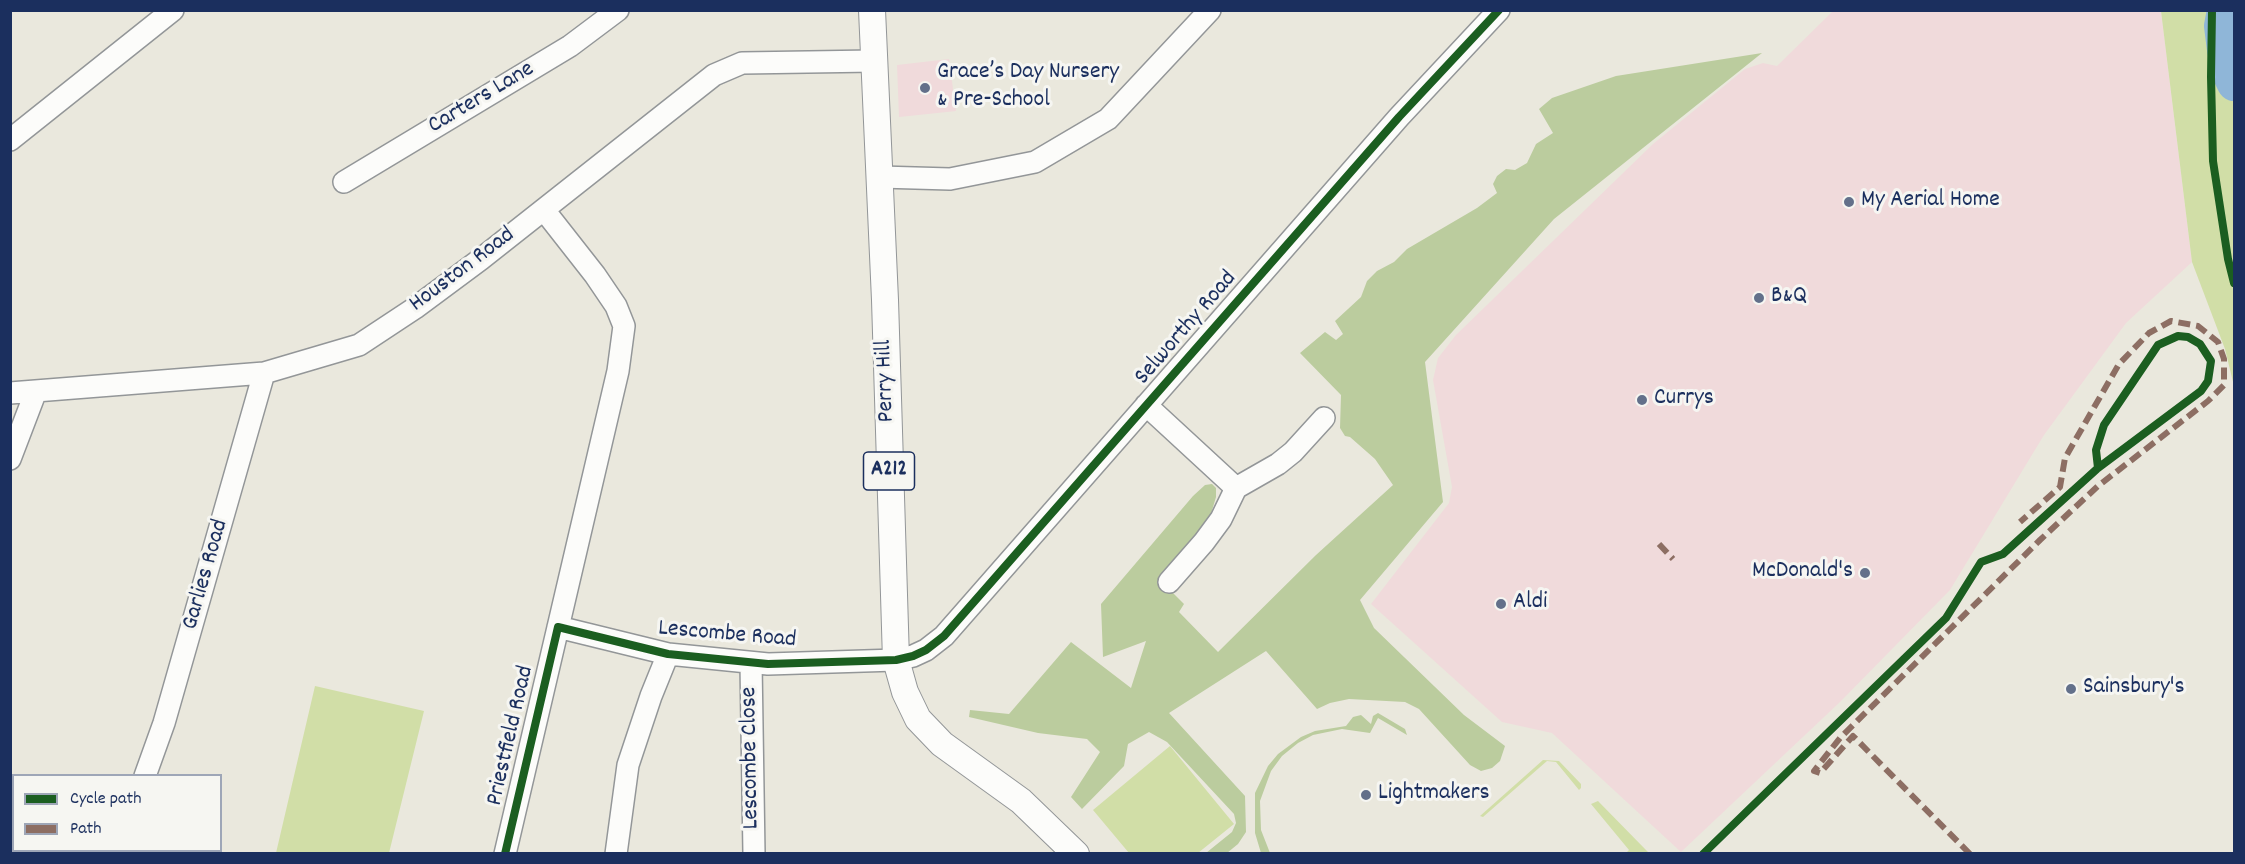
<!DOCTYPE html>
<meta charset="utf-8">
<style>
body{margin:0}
#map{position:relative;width:2245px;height:864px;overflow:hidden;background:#eae8dd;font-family:Dekko,sans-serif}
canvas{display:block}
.frame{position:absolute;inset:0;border:12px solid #1b2f5e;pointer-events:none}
.legend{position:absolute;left:12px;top:774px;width:210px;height:78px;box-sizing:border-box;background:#f6f6f2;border:2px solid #9ea6b7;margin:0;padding:8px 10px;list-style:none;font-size:18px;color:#1b2f5e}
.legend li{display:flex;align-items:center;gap:12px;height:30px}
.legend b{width:30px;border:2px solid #9ea6b7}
</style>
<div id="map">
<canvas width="2245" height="864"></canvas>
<div class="frame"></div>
<ul class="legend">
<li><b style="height:8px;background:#1b5e20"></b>Cycle path</li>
<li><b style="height:8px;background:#8d6e63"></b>Path</li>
</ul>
</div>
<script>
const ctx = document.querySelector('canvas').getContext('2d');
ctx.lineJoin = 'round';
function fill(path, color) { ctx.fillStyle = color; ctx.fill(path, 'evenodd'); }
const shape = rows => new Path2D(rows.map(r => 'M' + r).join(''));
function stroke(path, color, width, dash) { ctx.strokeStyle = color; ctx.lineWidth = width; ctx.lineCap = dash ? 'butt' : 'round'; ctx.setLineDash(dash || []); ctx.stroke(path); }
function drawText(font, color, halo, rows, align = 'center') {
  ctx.font = font + ' Dekko,sans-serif'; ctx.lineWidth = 6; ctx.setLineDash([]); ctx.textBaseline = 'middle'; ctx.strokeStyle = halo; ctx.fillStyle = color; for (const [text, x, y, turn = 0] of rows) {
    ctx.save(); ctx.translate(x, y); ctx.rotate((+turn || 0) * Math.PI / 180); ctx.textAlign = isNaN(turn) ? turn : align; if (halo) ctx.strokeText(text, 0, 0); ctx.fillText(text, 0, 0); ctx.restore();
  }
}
fill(shape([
 [1833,11,2161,11,2192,262,2126,323,2044,435,1950,590,1840,702,1681,852,1552,733,1502,722,1371,604,1449,503,1452,487,1433,380,1438,358,1456,335,1653,144,1745,69,1763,63,1777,66],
 [949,59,956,111,899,117,897,65]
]), '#f0dadb');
fill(shape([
 [2161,11,2234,11,2234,386,2225,349,2192,262],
 [315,686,424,711,389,853,276,853],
 [1170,746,1234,824,1198,853,1129,853,1093,810],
 [1543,760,1559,761,1581,784,1581,788,1579,790,1556,762,1547,761,1483,817,1480,816],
 [1598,801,1645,849,1649,853,1626,853,1629,850,1591,804]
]), '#d1dea7');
fill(shape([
 [1762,53,1554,219,1425,362,1443,502,1360,600,1374,628,1464,715,1505,746,1500,761,1492,768,1481,771,1470,765,1419,709,1405,702,1349,699,1330,703,1317,709,1266,651,1169,713,1245,796,1246,832,1238,844,1227,853,1206,853,1232,832,1236,823,1234,814,1167,742,1149,732,1128,744,1124,766,1082,809,1071,797,1100,752,1087,739,1038,733,969,717,970,710,1009,714,1071,642,1131,688,1146,641,1103,657,1101,604,1193,496,1205,485,1212,484,1216,488,1216,497,1208,524,1160,580,1184,604,1179,612,1218,652,1316,555,1393,485,1375,459,1350,437,1345,436,1340,428,1341,395,1300,353,1325,332,1336,340,1343,334,1335,321,1361,297,1367,281,1377,271,1394,262,1407,249,1477,208,1497,193,1493,184,1497,176,1506,169,1515,170,1527,163,1536,144,1553,133,1539,109,1552,98,1616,76],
 [1378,713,1405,729,1407,735,1378,718,1370,733,1342,729,1313,735,1298,743,1282,756,1271,771,1260,801,1261,830,1270,853,1261,853,1255,833,1255,793,1268,766,1278,754,1301,737,1315,731,1346,726,1353,717,1361,715,1371,724,1373,716]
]), '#bbcc9e');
stroke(shape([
 [2224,10,2221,26,2224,50,2231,78,2234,84]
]), '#8fb6d8', 34);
const minor = shape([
 [10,140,173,10],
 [880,177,950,179,1035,162,1108,119,1210,10],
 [344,182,570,46,618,10],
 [10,393,264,373,359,345,415,308,481,259,714,75,742,63,874,61],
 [1146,405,1236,488],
 [10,459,36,391],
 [1169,582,1204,542,1221,519,1236,488,1278,464,1293,452,1324,418],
 [558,627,668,654,768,664,896,660,913,656,926,650,944,636,1399,117,1499,10],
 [751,663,754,854],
 [145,776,164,723,264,373],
 [108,854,110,850],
 [505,854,618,371,624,326,616,306,595,275,544,210],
 [616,854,628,765,651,696,668,654]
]);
const major = shape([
 [872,10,885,300,896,660,905,692,918,719,942,744,1021,801,1076,854]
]);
stroke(minor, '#939698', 24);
stroke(major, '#939698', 28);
stroke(minor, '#fcfcfa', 21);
stroke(major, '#fcfcfa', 26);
stroke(shape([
 [1659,544,1673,559],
 [1970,854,1853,736,1820,773,1814,771,1840,738,2040,540,2098,486,2208,401,2224,385,2224,359,2218,342,2198,326,2171,321,2149,333,2119,364,2065,458,2060,487,2020,522]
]), '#8d6e63', 6, [12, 6]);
stroke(shape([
 [2212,10,2211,77,2213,161,2228,259,2234,283],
 [505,854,558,627,668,654,768,664,896,660,913,656,926,650,944,636,1399,117,1499,10],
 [1703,854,1946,618,1981,562,2003,554,2098,468,2201,391,2208,381,2211,361,2200,344,2188,337,2178,336,2158,345,2104,425,2096,450,2098,468]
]), '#1b5e20', 8);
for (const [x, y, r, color] of [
 [925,88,6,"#63708a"],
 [1849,202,6,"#63708a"],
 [1759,298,6,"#63708a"],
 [1642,400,6,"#63708a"],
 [1865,573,6,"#63708a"],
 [1501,604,6,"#63708a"],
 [2071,689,6,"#63708a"],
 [1366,795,6,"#63708a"]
]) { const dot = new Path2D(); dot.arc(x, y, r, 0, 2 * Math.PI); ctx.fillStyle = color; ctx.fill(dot); stroke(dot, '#f6f6f2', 2); }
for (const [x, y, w] of [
 [889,471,51]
]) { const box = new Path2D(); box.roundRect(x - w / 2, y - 19, w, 38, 4.5); ctx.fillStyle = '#f6f6f2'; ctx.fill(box); stroke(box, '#1b2f5e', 1.5); }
drawText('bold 22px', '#1b2f5e', null, [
 ["A212",889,471]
]);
drawText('24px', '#1b2f5e', '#f6f6f2', [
 ["Grace’s Day Nursery",937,74],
 ["& Pre-School",937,102],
 ["My Aerial Home",1861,202],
 ["B&Q",1771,298],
 ["Currys",1654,400],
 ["McDonald's",1853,573,"right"],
 ["Aldi",1513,604],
 ["Sainsbury's",2083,689],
 ["Lightmakers",1378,795]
], 'left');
drawText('24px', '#1b2f5e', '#f6f6f2', [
 ["Carters Lane",482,99,-31],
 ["Houston Road",463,271,-37],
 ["Selworthy Road",1187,329,-49],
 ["Perry Hill",887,381,-92],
 ["Garlies Road",207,575,-74],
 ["Lescombe Road",727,636,5],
 ["Priestfield Road",512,736,-77],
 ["Lescombe Close",752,758,-91]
]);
</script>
